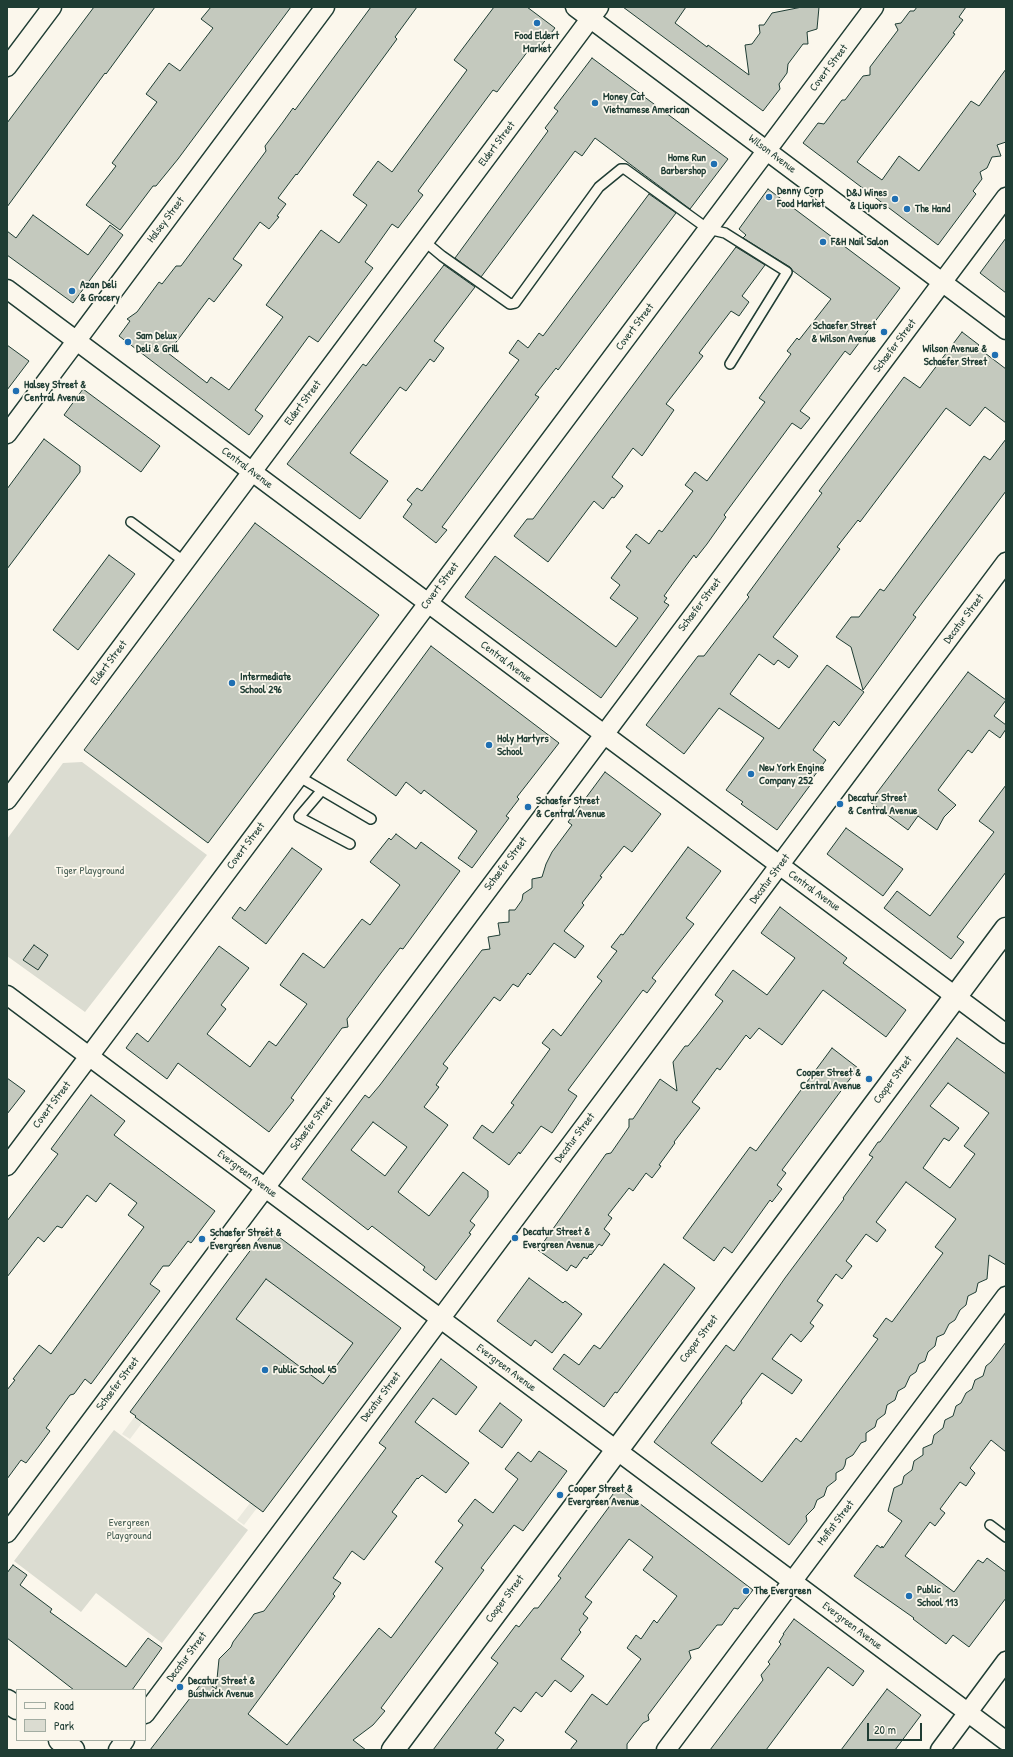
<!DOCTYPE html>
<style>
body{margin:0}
#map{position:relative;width:1013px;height:1757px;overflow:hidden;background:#fbf7ec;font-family:"Patrick Hand",sans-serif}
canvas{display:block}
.frame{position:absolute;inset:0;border:8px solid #1f3d34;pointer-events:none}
.legend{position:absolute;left:16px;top:1689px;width:130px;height:52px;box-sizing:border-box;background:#fbf7ec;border:1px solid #a3ada2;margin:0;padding:5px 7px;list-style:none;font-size:12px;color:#1f3d34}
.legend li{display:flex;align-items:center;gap:8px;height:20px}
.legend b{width:20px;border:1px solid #a3ada2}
.scale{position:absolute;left:867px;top:1723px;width:55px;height:18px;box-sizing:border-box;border:2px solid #1f3d34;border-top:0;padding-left:5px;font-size:12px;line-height:14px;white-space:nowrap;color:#1f3d34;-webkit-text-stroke:3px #fbf7ec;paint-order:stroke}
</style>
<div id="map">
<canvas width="1013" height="1757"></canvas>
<div class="frame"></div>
<ul class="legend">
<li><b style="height:5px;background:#fbf7ec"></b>Road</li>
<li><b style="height:11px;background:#dbdcd1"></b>Park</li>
</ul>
<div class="scale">20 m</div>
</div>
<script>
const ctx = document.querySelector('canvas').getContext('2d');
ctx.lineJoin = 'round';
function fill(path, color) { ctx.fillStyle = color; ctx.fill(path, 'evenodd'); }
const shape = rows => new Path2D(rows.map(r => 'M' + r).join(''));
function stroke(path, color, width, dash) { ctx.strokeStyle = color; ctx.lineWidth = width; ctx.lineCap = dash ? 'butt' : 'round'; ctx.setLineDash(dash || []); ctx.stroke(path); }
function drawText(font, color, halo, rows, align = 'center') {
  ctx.font = font + ' "Patrick Hand",sans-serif'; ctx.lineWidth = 3.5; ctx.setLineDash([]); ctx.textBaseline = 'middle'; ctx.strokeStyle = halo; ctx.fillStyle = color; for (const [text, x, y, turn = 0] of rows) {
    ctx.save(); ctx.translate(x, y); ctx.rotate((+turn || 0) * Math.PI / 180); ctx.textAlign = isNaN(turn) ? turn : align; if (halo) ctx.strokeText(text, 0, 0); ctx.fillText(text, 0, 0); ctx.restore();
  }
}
fill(shape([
 [267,1228,401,1328,263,1512,257,1508,244,1525,237,1520,250,1503,142,1423,130,1439,122,1434,135,1416,130,1412]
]), '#eae9de');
fill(shape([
 [82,762,207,855,85,1012,7,956,7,839,63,763],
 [114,1430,248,1530,162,1643,96,1593,81,1612,14,1561]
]), '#dbdcd1');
const building = shape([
 [94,7,155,7,106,74,105,73,7,207,7,123,94,7],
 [211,7,291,7,178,159,156,186,153,186,120,230,86,205,116,166,112,163,157,102,146,94,169,63,180,71,213,28,201,19,211,7],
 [371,7,417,7,395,37,397,39,297,175,296,174,278,198,286,204,277,216,279,217,269,229,260,222,233,259,242,265,214,302,209,298,168,353,207,383,211,377,229,390,283,317,266,305,321,230,339,243,367,205,353,195,378,161,392,172,467,70,454,60,494,7,527,7,555,28,537,51,528,51,497,92,493,90,418,191,423,195,398,228,392,224,365,262,373,268,318,342,309,336,255,410,263,416,249,435,119,336,130,321,127,319,137,312,159,282,162,284,176,266,181,266,266,151,265,146,283,122,293,108,295,110,371,7],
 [623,7,686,7,675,23,707,47,708,45,749,75,745,45,752,44,760,33,759,25,764,25,772,13,802,7,819,7,817,29,807,32,808,44,803,44,788,64,787,73,779,84,780,89,763,111,623,7],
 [917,7,966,7,959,17,963,20,953,33,955,34,857,162,882,180,899,156,919,171,971,101,979,106,1006,69,1006,142,997,145,1001,156,992,157,987,168,980,172,982,179,973,191,976,194,938,245,803,143,818,123,824,124,842,100,845,100,863,76,870,75,870,67,898,30,895,24,901,23,910,11,914,11,917,7],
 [592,58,728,159,690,209,595,138,582,156,575,151,481,277,455,258,548,131,545,128,558,111,554,108,592,58],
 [768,189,900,288,850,355,845,351,800,411,810,418,801,429,792,423,724,515,726,517,707,544,696,558,694,555,674,582,664,596,667,598,664,602,669,605,601,698,465,597,495,556,616,647,638,618,610,598,620,585,611,578,631,551,626,547,636,534,649,544,659,530,662,532,693,491,685,485,695,472,707,481,765,402,759,398,791,354,787,351,797,338,799,340,831,299,793,271,790,267,743,238,746,235,739,229,768,189],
 [649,194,676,213,558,370,556,368,535,395,539,397,442,527,447,530,436,543,403,517,412,504,407,500,417,488,422,491,519,360,509,353,518,340,528,348,539,333,543,336,649,194],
 [33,215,88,255,110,225,123,235,73,303,7,255,7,231,16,238,33,215],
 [1006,238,1006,293,980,273,1006,238],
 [736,247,765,265,742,296,749,302,739,316,731,311,699,353,703,356,666,404,674,410,642,456,633,448,612,477,623,486,614,498,612,497,603,509,594,501,548,562,514,536,527,519,533,519,736,247],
 [444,265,475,287,434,341,444,348,434,362,430,359,406,391,400,387,350,453,388,481,360,519,287,464,363,364,366,366,444,265],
 [962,332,979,345,977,347,1006,369,1006,423,985,407,970,426,946,408,860,522,858,520,837,547,840,549,773,637,798,656,789,668,778,660,774,665,759,654,730,694,779,729,827,665,864,692,839,726,834,721,813,750,826,760,809,783,811,784,777,830,741,804,743,802,726,790,764,738,719,708,684,754,646,725,698,656,704,656,749,597,747,595,822,493,819,491,904,377,920,388,962,332],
 [7,345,29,361,7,390,7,345],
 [83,389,160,446,141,472,64,415,83,389],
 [44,439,80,466,80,472,7,569,7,489,44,439],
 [1006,439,1006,491,913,615,916,617,863,690,851,647,836,637,851,617,859,617,880,589,884,591,984,456,990,460,1006,439],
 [255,523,379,615,208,843,84,750,255,523],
 [109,555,135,574,78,650,53,630,109,555],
 [431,646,559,743,517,797,519,799,506,816,509,818,472,868,458,858,477,831,424,790,421,794,406,782,396,796,347,760,431,646],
 [968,672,1006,700,994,716,1006,725,1006,729,1000,738,989,730,972,753,968,750,938,790,956,805,944,817,937,830,918,816,908,830,870,802,968,672],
 [605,772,661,814,632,852,624,846,600,876,602,877,582,903,584,905,564,931,584,946,575,958,554,943,530,975,528,973,518,987,513,984,500,1001,494,997,443,1064,448,1068,436,1085,439,1087,424,1107,448,1125,398,1192,429,1216,463,1172,488,1191,488,1197,470,1221,475,1225,469,1233,471,1234,436,1280,423,1270,425,1267,372,1226,368,1230,302,1179,365,1095,369,1098,380,1085,482,950,490,949,488,937,500,935,498,923,509,922,509,910,515,910,522,900,523,894,532,888,532,879,542,877,546,864,552,852,572,825,568,822,605,772],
 [373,1122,407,1147,385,1176,351,1150,373,1122],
 [1006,785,1006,872,957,937,964,942,951,959,884,908,897,891,930,916,994,832,979,821,1006,785],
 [846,828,903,869,883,896,827,854,846,828],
 [396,834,416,849,421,842,460,871,403,949,400,948,381,973,347,1019,348,1027,342,1028,291,1098,294,1100,269,1132,178,1063,167,1079,126,1048,137,1033,148,1042,219,946,249,968,221,1005,226,1009,207,1034,250,1067,269,1041,276,1046,307,1004,280,985,303,953,324,968,362,919,370,925,400,885,370,862,389,838,391,840,396,834],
 [688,847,721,871,686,918,694,924,652,978,656,981,647,993,643,990,568,1090,577,1096,552,1133,541,1126,520,1154,519,1152,509,1165,473,1138,482,1125,493,1133,514,1105,511,1103,550,1049,542,1043,553,1029,561,1036,592,994,602,981,597,977,617,951,611,947,621,934,623,935,688,847],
 [292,848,322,869,266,944,232,918,240,907,245,911,292,848],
 [780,907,847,958,843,963,906,1010,886,1037,823,990,782,1045,759,1028,750,1039,746,1035,720,1070,717,1068,692,1102,700,1108,674,1142,675,1143,659,1165,661,1166,652,1178,646,1173,633,1191,629,1188,608,1215,612,1218,604,1229,610,1234,602,1246,599,1244,591,1255,590,1254,587,1259,584,1257,576,1268,571,1265,567,1271,538,1250,606,1154,611,1153,629,1127,629,1119,633,1119,660,1079,677,1091,673,1062,685,1046,688,1046,697,1035,723,1001,715,995,733,970,767,995,795,958,761,933,780,907],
 [34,945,48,955,38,970,23,960,34,945],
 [957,1038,1006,1074,1006,1265,989,1255,987,1279,978,1283,976,1292,968,1296,966,1305,960,1310,955,1320,949,1324,944,1334,937,1337,935,1346,928,1352,925,1361,919,1364,916,1372,910,1376,905,1387,898,1391,895,1400,887,1405,885,1414,877,1420,875,1427,866,1433,866,1441,861,1443,853,1455,846,1459,845,1465,843,1469,836,1473,836,1480,827,1487,824,1496,817,1500,814,1508,806,1516,807,1521,789,1545,654,1442,726,1345,734,1351,785,1278,844,1199,843,1198,873,1157,869,1155,878,1142,880,1142,957,1038],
 [948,1083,989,1113,964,1146,975,1154,950,1188,923,1168,944,1138,949,1141,959,1128,930,1106,948,1083],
 [906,1182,956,1219,935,1247,943,1253,892,1322,886,1318,873,1336,878,1339,801,1442,796,1438,762,1482,711,1443,742,1403,741,1401,762,1373,792,1394,802,1380,772,1359,791,1334,801,1342,814,1326,810,1323,823,1305,817,1301,836,1274,842,1279,852,1266,846,1261,866,1234,877,1242,886,1230,876,1222,906,1182],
 [832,1048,858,1068,782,1170,786,1173,777,1185,782,1189,772,1202,770,1200,732,1253,724,1247,714,1261,683,1238,750,1147,756,1151,832,1048],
 [7,1078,25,1091,7,1114,7,1078],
 [91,1095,125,1121,114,1135,215,1211,191,1243,188,1241,169,1266,163,1266,150,1284,160,1291,91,1384,85,1379,74,1394,70,1395,46,1428,50,1431,39,1446,26,1463,21,1460,7,1479,7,1390,15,1380,13,1379,39,1345,51,1354,144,1227,128,1215,137,1203,110,1183,96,1202,87,1195,62,1228,57,1226,44,1242,38,1237,7,1277,7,1221,58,1154,51,1149,91,1095],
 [267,1228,401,1328,263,1512,135,1417,136,1416,130,1412,267,1228],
 [266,1279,353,1343,323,1384,236,1319,266,1279],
 [664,1264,695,1288,617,1393,615,1392,604,1407,553,1369,564,1354,579,1365,594,1345,600,1349,664,1264],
 [529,1278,563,1303,565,1301,582,1314,552,1353,535,1340,531,1346,497,1321,529,1278],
 [1006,1342,1006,1452,991,1440,970,1468,975,1473,966,1486,960,1482,940,1509,945,1513,935,1526,930,1522,905,1556,954,1592,978,1560,983,1563,987,1558,1006,1572,1006,1598,969,1647,953,1635,946,1644,913,1619,914,1618,854,1576,877,1545,881,1548,882,1546,883,1548,902,1521,888,1511,894,1488,902,1484,904,1476,912,1470,914,1461,923,1455,923,1448,932,1444,934,1435,943,1428,945,1420,953,1416,956,1406,961,1403,966,1393,972,1389,975,1380,983,1376,986,1366,991,1362,1006,1342],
 [441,1359,477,1387,456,1415,433,1398,415,1422,469,1463,446,1493,422,1475,418,1479,417,1478,392,1512,397,1516,364,1560,352,1551,333,1578,341,1583,333,1594,335,1596,248,1714,287,1745,379,1628,391,1638,443,1568,435,1562,463,1525,458,1521,475,1499,493,1513,518,1479,505,1469,518,1452,531,1462,539,1451,567,1471,523,1531,514,1525,481,1568,484,1570,381,1708,385,1711,373,1725,353,1740,366,1750,150,1750,204,1680,216,1689,219,1659,231,1647,233,1642,252,1617,254,1614,264,1611,386,1448,379,1443,441,1359],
 [500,1403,522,1420,502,1448,479,1431,500,1403],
 [618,1487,753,1590,738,1609,734,1608,722,1625,717,1625,699,1648,689,1651,691,1658,648,1715,649,1720,643,1723,627,1744,627,1750,570,1750,577,1741,565,1732,592,1694,607,1705,641,1659,627,1648,636,1635,641,1639,654,1620,657,1623,677,1596,643,1570,653,1557,629,1539,585,1597,592,1602,583,1614,588,1618,579,1630,581,1632,561,1659,584,1676,571,1692,555,1680,542,1697,536,1692,521,1712,514,1707,495,1733,504,1740,496,1750,433,1750,498,1663,491,1658,504,1641,516,1625,519,1627,534,1608,538,1608,561,1578,558,1576,609,1507,606,1504,618,1487],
 [13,1565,27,1575,20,1585,52,1609,50,1612,126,1667,148,1638,162,1648,132,1690,74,1690,7,1638,7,1573,13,1565],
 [794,1619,864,1671,853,1686,828,1667,766,1750,710,1750,763,1680,761,1675,770,1664,768,1662,781,1644,779,1642,784,1634,783,1634,794,1619],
 [887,1689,921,1715,895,1750,841,1750,887,1689]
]);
fill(building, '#c4c9be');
stroke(building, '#1f3d34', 1);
const lane = shape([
 [424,241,442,256,510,304,515,303,599,187,621,169,625,169,708,229,725,233,787,272,730,364],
 [131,522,185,562],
 [298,776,371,819],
 [322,790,299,817,350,844],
 [990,1525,1006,1537]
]);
const street = shape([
 [575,7,1006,330],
 [7,67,52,7],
 [7,289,1006,1034],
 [7,434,325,7],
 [7,800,599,7],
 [7,995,1006,1741],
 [7,1166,874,7],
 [7,1533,1006,197],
 [145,1714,1006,562],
 [118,1750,125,1740],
 [666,1750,1006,1296],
 [940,1750,1006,1661]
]);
const secondary = shape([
 [7,1701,17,1708],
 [60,1740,73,1750],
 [393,1750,1006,929]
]);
stroke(lane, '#1f3d34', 12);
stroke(street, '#1f3d34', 21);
stroke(secondary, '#1f3d34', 25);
stroke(lane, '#fbf7ec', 9);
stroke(street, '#fbf7ec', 18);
stroke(secondary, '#fbf7ec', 22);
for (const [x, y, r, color] of [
 [537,23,4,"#1f6fb2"],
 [595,103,4,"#1f6fb2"],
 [714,164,4,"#1f6fb2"],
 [769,197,4,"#1f6fb2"],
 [895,199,4,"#1f6fb2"],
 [907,209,4,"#1f6fb2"],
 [823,242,4,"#1f6fb2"],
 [72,291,4,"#1f6fb2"],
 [884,332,4,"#1f6fb2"],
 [128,342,4,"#1f6fb2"],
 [995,355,4,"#1f6fb2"],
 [16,391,4,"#1f6fb2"],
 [232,683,4,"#1f6fb2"],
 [489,745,4,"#1f6fb2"],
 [751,774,4,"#1f6fb2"],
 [840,804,4,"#1f6fb2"],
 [528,807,4,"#1f6fb2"],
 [869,1079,4,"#1f6fb2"],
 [515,1238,4,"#1f6fb2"],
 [202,1239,4,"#1f6fb2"],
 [265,1370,4,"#1f6fb2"],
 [560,1495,4,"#1f6fb2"],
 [746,1591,4,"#1f6fb2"],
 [909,1596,4,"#1f6fb2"],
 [180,1687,4,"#1f6fb2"]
]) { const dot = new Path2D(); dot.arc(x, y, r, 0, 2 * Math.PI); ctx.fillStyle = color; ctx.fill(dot); stroke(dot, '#fbf7ec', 1.5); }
drawText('bold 11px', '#1f3d34', '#fbf7ec', [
 ["Food Eldert",537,36,"center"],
 ["Market",537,49,"center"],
 ["Money Cat",603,97],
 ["Vietnamese American",603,110],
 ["Home Run",706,158,"right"],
 ["Barbershop",706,171,"right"],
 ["Denny Corp",777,191],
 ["Food Market",777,204],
 ["D&J Wines",887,193,"right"],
 ["& Liquors",887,206,"right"],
 ["The Hand",915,209],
 ["F&H Nail Salon",831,242],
 ["Azan Deli",80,285],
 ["& Grocery",80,298],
 ["Schaefer Street",876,326,"right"],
 ["& Wilson Avenue",876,339,"right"],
 ["Sam Delux",136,336],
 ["Deli & Grill",136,349],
 ["Wilson Avenue &",987,349,"right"],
 ["Schaefer Street",987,362,"right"],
 ["Halsey Street &",24,385],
 ["Central Avenue",24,398],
 ["Intermediate",240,677],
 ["School 296",240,690],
 ["Holy Martyrs",497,739],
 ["School",497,752],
 ["New York Engine",759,768],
 ["Company 252",759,781],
 ["Decatur Street",848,798],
 ["& Central Avenue",848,811],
 ["Schaefer Street",536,801],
 ["& Central Avenue",536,814],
 ["Cooper Street &",861,1073,"right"],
 ["Central Avenue",861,1086,"right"],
 ["Decatur Street &",523,1232],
 ["Evergreen Avenue",523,1245],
 ["Schaefer Street &",210,1233],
 ["Evergreen Avenue",210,1246],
 ["Public School 45",273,1370],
 ["Cooper Street &",568,1489],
 ["Evergreen Avenue",568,1502],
 ["Public",917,1590],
 ["School 113",917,1603],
 ["The Evergreen",754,1591],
 ["Decatur Street &",188,1681],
 ["Bushwick Avenue",188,1694]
], 'left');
drawText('11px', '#1f3d34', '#fbf7ec', [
 ["Covert Street",829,68,-53],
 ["Eldert Street",497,144,-53],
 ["Wilson Avenue",772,154,37],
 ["Halsey Street",166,220,-53],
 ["Covert Street",635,327,-53],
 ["Schaefer Street",895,346,-53],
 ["Eldert Street",303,403,-53],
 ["Central Avenue",247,468,37],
 ["Covert Street",440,586,-53],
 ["Schaefer Street",700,605,-53],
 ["Decatur Street",964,619,-53],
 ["Central Avenue",506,662,37],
 ["Eldert Street",109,663,-53],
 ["Covert Street",246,846,-53],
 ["Schaefer Street",506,864,-53],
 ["Decatur Street",770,879,-53],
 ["Central Avenue",814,891,36],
 ["Cooper Street",893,1080,-53],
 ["Covert Street",52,1105,-53],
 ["Schaefer Street",312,1124,-53],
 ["Decatur Street",575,1138,-53],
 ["Evergreen Avenue",247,1174,37],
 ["Cooper Street",699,1339,-53],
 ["Evergreen Avenue",506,1368,37],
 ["Schaefer Street",118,1384,-53],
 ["Decatur Street",381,1397,-53],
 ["Moffat Street",836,1523,-53],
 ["Cooper Street",505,1599,-53],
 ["Evergreen Avenue",852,1626,37],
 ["Decatur Street",187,1657,-53]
]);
drawText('11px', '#455d53', '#fbf7ec', [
 ["Tiger Playground",90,871],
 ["Evergreen",129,1523],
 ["Playground",129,1536]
]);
</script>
